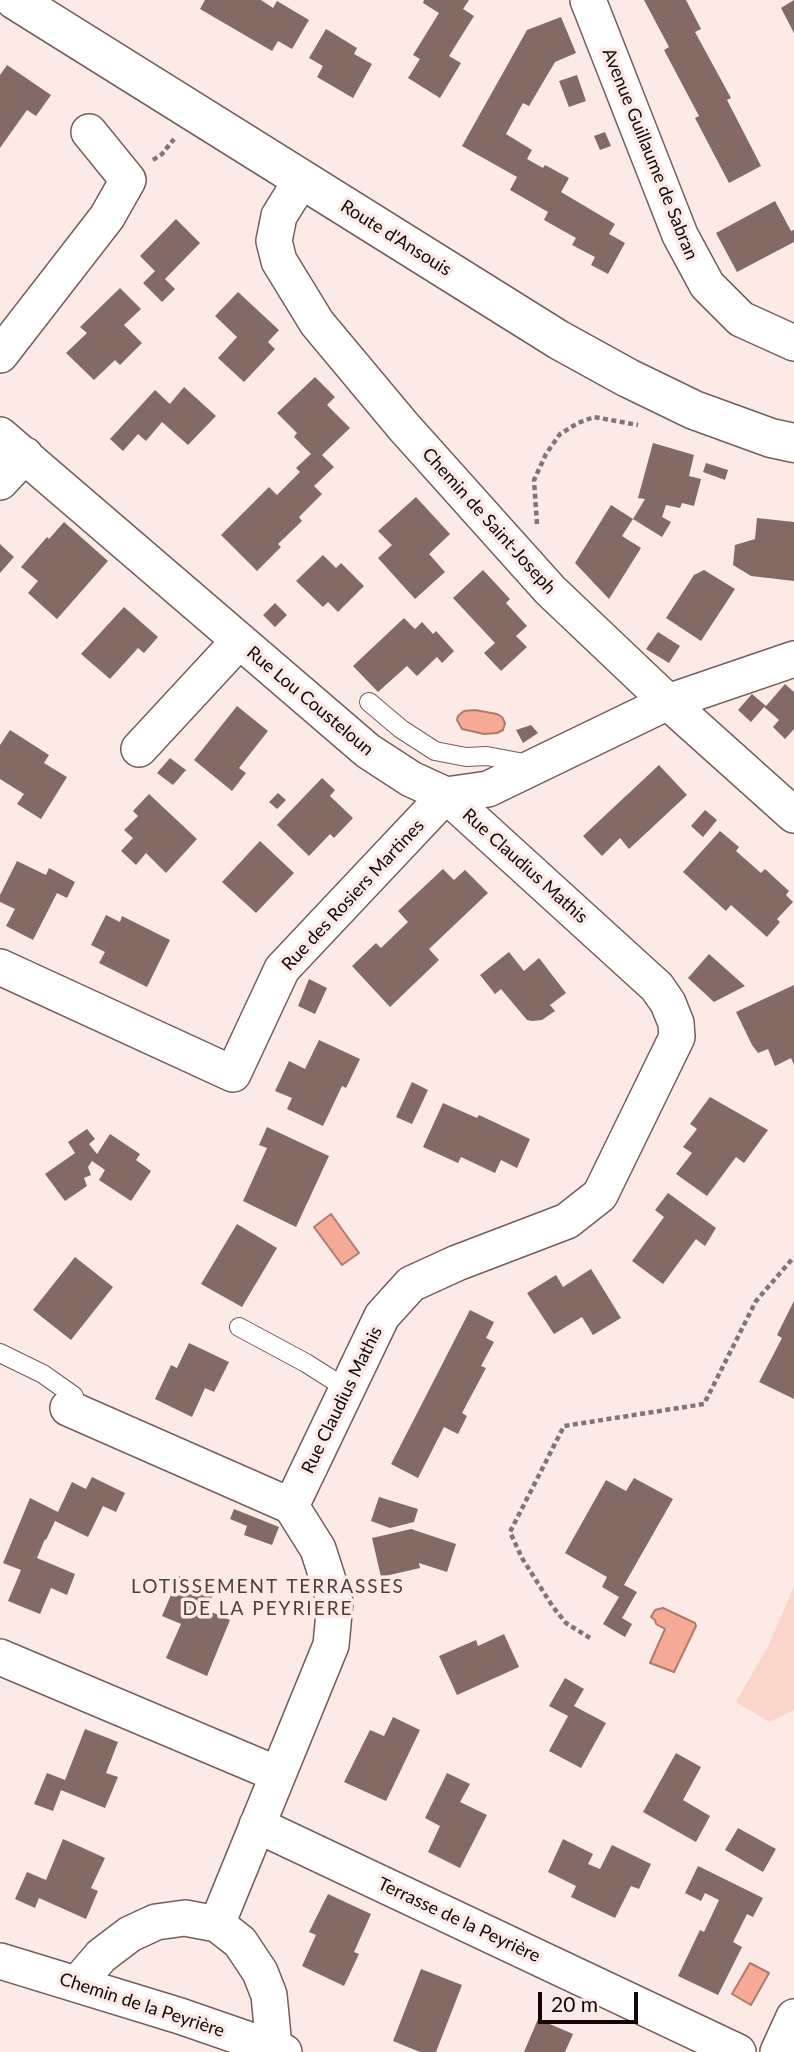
<!DOCTYPE html>
<meta charset="utf-8">
<style>
body{margin:0}
#map{position:relative;width:794px;height:2052px;overflow:hidden;background:#fbeae5;font-family:Lato,sans-serif}
canvas{display:block}
.scale{position:absolute;left:538px;top:1992px;width:100px;height:32px;box-sizing:border-box;border:4px solid #120907;border-top:0;padding-left:9px;font-size:21px;line-height:24px;white-space:nowrap;color:#120907;-webkit-text-stroke:5px #fbeae5;paint-order:stroke}
</style>
<div id="map">
<canvas width="794" height="2052"></canvas>
<div class="scale">20 m</div>
</div>
<script>
const ctx = document.querySelector('canvas').getContext('2d');
ctx.lineJoin = 'round';
function fill(path, color) { ctx.fillStyle = color; ctx.fill(path, 'evenodd'); }
const shape = rows => new Path2D(rows.map(r => 'M' + r).join(''));
function stroke(path, color, width, dash) { ctx.strokeStyle = color; ctx.lineWidth = width; ctx.lineCap = dash ? 'butt' : 'round'; ctx.setLineDash(dash || []); ctx.stroke(path); }
function drawText(font, color, halo, rows, align = 'center') {
  ctx.font = font + ' Lato,sans-serif'; ctx.lineWidth = 7; ctx.setLineDash([]); ctx.textBaseline = 'middle'; ctx.strokeStyle = halo; ctx.fillStyle = color; for (const [text, x, y, turn = 0] of rows) {
    ctx.save(); ctx.translate(x, y); ctx.rotate((+turn || 0) * Math.PI / 180); ctx.textAlign = isNaN(turn) ? turn : align; if (halo) ctx.strokeText(text, 0, 0); ctx.fillText(text, 0, 0); ctx.restore();
  }
}
fill(shape([
 [794,1587,794,1710,769,1722,736,1702,768,1646]
]), '#fcd5ca');
const water = shape([
 [475,710,497,714,502,717,505,723,503,730,497,733,484,734,462,729,457,720,458,716,464,711,475,710],
 [331,1214,359,1253,342,1265,314,1227,331,1214],
 [663,1608,695,1623,696,1626,674,1672,650,1663,665,1629,656,1624,655,1620,651,1617,655,1610,663,1608],
 [750,1963,769,1973,751,2005,732,1994,750,1963]
]);
fill(water, '#f5aa96');
stroke(water, '#b17a6b', 2);
fill(shape([
 [205,0,261,0,273,8,277,1,309,20,292,49,278,41,272,51,200,9],
 [424,0,469,0,463,9,474,16,449,56,461,63,440,98,408,78,420,59,413,55,439,13,423,3],
 [644,0,686,0,701,29,695,32,731,98,727,100,761,166,729,183,695,118,699,116,664,50,669,47],
 [794,0,794,33,781,8],
 [561,17,576,53,555,62,529,106,523,103,506,134,532,150,527,159,543,168,545,165,569,178,561,192,615,224,609,234,625,243,608,274,591,265,595,257,572,245,576,238,544,220,548,212,510,190,517,177,462,146,527,30],
 [326,29,357,48,354,54,372,64,353,98,317,77,323,66,309,58],
 [7,65,51,95,36,116,27,110,0,148,0,75],
 [577,75,586,101,569,107,559,81],
 [605,132,611,146,600,150,594,136],
 [775,201,791,231,794,230,794,242,737,272,716,233],
 [176,219,200,243,165,279,175,289,162,302,143,283,155,271,140,256],
 [120,288,141,309,124,325,142,343,120,365,115,360,94,380,66,353,87,333,80,327],
 [238,292,279,330,268,342,275,349,244,382,218,358,237,337,215,316],
 [315,377,335,397,327,405,350,428,322,455,334,467,314,486,322,494,299,517,302,521,278,544,281,547,257,571,221,535,269,487,277,495,300,472,296,468,311,454,294,437,297,433,277,413],
 [184,387,216,416,188,445,162,422,146,441,138,434,123,451,110,439,155,390,170,404],
 [653,443,694,455,689,476,701,479,694,506,682,503,680,508,666,505,662,517,671,522,662,537,633,519,622,536,641,548,609,599,575,563,611,505,633,519,645,499,638,498],
 [706,463,728,470,725,480,703,472],
 [416,497,450,534,429,554,445,572,415,599,378,558,392,545,378,531],
 [757,518,794,522,794,581,751,576,733,565,735,545,755,539],
 [64,522,108,561,57,619,28,593,38,581,21,567,47,537,49,539],
 [0,544,14,557,0,573],
 [323,555,336,568,341,563,364,586,338,612,328,602,323,607,296,581],
 [483,570,510,599,506,603,527,626,516,636,527,647,501,671,484,653,495,643,453,598],
 [704,570,735,589,701,641,666,618,694,575],
 [275,603,287,615,275,627,263,615],
 [124,607,158,637,144,653,138,648,110,679,81,654],
 [404,618,415,629,422,622,433,634,436,631,454,651,442,663,437,657,417,676,407,666,378,692,353,666],
 [658,632,680,646,669,663,646,649],
 [785,684,794,692,794,729,785,739,773,727,779,720,764,707,751,722,738,710,752,694,766,706],
 [237,706,268,731,239,768,246,773,232,791,194,760],
 [531,725,538,733,523,743,516,730],
 [10,730,49,755,44,763,67,777,41,819,17,804,24,794,0,779,0,745],
 [170,758,186,770,173,785,157,773],
 [659,765,687,795,629,849,620,838,602,856,583,836],
 [322,778,335,790,330,796,353,818,334,838,330,834,309,856,277,825],
 [278,793,286,800,277,809,269,802],
 [149,794,197,839,166,873,146,853,136,865,121,851,133,838,124,830,138,816,133,811],
 [705,810,717,820,703,837,691,826],
 [720,831,739,847,736,851,761,873,765,869,789,891,786,895,793,902,777,919,780,922,767,937,731,905,726,911,683,872],
 [260,841,294,873,256,913,222,882],
 [17,861,46,875,49,868,75,882,67,898,57,893,33,940,6,926,15,909,0,902,0,895],
 [443,869,454,880,465,870,488,893,429,949,439,960,390,1007,352,966,376,943,381,948,408,922,398,911],
 [106,915,120,922,122,916,170,940,147,987,99,963,105,952,91,945],
 [509,952,524,971,539,958,566,993,550,1005,555,1011,542,1020,532,1021,527,1020,501,989,495,994,480,975],
 [709,954,745,986,714,1002,688,978],
 [309,979,327,988,315,1014,298,1006],
 [794,985,794,1065,791,1058,775,1066,768,1049,758,1053,752,1045,736,1012],
 [319,1040,360,1059,346,1088,342,1086,323,1126,287,1109,292,1098,275,1091,289,1061,305,1069],
 [412,1082,428,1090,412,1124,396,1117],
 [710,1097,768,1130,744,1163,736,1157,707,1196,676,1174,692,1153,683,1147,697,1129,690,1124],
 [443,1103,477,1118,479,1115,530,1139,517,1168,501,1160,495,1173,461,1157,458,1163,423,1147],
 [267,1127,329,1156,296,1227,243,1201,267,1148,259,1145],
 [87,1129,95,1139,89,1144,97,1154,110,1134,140,1154,136,1160,151,1171,131,1201,99,1180,105,1170,92,1161,88,1167,91,1175,84,1178,87,1186,65,1201,45,1174,75,1153,68,1142],
 [668,1193,716,1228,705,1246,696,1239,663,1284,632,1261,664,1217,655,1210],
 [237,1224,277,1248,242,1307,201,1284],
 [75,1257,113,1287,71,1340,33,1310],
 [591,1269,621,1318,593,1335,582,1317,554,1334,527,1293,556,1275,563,1287],
 [794,1301,794,1399,759,1382,782,1338,777,1335],
 [470,1310,494,1322,486,1338,494,1342,481,1366,486,1368,462,1413,467,1416,458,1434,444,1427,418,1478,391,1464],
 [189,1343,229,1362,214,1392,205,1388,192,1417,155,1399,171,1365,177,1368],
 [92,1477,125,1493,116,1512,103,1506,88,1537,55,1521,46,1540,45,1539,37,1558,75,1574,67,1595,51,1588,40,1614,8,1601,21,1570,3,1563,30,1498,58,1512,72,1482,86,1489],
 [634,1478,673,1499,624,1585,637,1592,622,1618,632,1624,625,1637,603,1624,619,1597,602,1587,607,1577,565,1553,606,1480,626,1491],
 [379,1497,418,1509,414,1522,390,1528,371,1521],
 [234,1509,279,1527,272,1545,244,1535,247,1526,230,1519],
 [411,1529,456,1544,447,1572,419,1563,420,1568,381,1577,372,1538],
 [179,1576,214,1591,207,1610,230,1620,207,1676,166,1658,181,1624,162,1616],
 [504,1634,519,1667,457,1695,439,1656,476,1640,478,1646],
 [565,1678,584,1689,574,1706,606,1723,581,1768,549,1751,568,1716,549,1706],
 [393,1717,420,1730,386,1801,344,1782,370,1730,384,1736],
 [85,1729,118,1742,106,1773,118,1777,105,1808,61,1790,53,1811,34,1804,47,1773,65,1780],
 [676,1753,701,1767,683,1800,710,1816,696,1842,643,1812],
 [447,1773,470,1784,460,1802,487,1815,460,1868,428,1852,440,1826,425,1818],
 [738,1828,776,1849,763,1872,725,1850],
 [63,1839,105,1858,91,1888,98,1891,86,1919,39,1898,35,1908,15,1899,27,1872,46,1880],
 [563,1839,593,1854,588,1864,600,1869,612,1845,651,1864,639,1889,631,1886,615,1918,571,1897,576,1886,548,1872],
 [698,1866,763,1898,753,1917,747,1914,733,1942,742,1947,718,1995,678,1976,700,1930,704,1932,719,1900,705,1893,701,1901,685,1893],
 [328,1894,371,1914,354,1952,359,1954,344,1986,302,1966,316,1935,309,1932],
 [421,1969,462,1985,436,2052,420,2052,393,2041],
 [538,2019,573,2034,565,2052,524,2052]
]), '#836a64');
const service = shape([
 [369,702,401,729,435,751,466,757,487,756,529,764],
 [239,1327,306,1363,347,1389],
 [0,1353,43,1374,74,1396,68,1407]
]);
const minor = shape([
 [588,0,680,235,707,285,741,319,794,343],
 [302,179,279,216,274,241,279,261,317,323,403,426,550,590,668,702,794,815],
 [0,355,107,217,128,180,89,132],
 [0,435,368,751,411,779,446,795,488,789,668,702,794,659],
 [0,482,25,455],
 [139,749,239,641],
 [0,967,233,1074,282,969,446,795,657,987,668,1003,676,1023,677,1037,600,1195,567,1221,457,1263,411,1284,382,1316,291,1506,318,1549,335,1602,331,1645,217,1924],
 [68,1408,291,1506],
 [0,1657,277,1774],
 [257,1825,738,2052],
 [0,1961,180,2016,284,2052],
 [77,1984,101,1956,130,1934,156,1922,185,1918,217,1924,240,1942,260,1972,269,1995,274,2047],
 [778,2052,794,2017]
]);
const tertiary = shape([
 [15,0,559,340,628,378,694,410,771,438,794,443]
]);
stroke(service, '#765e58', 20);
stroke(minor, '#765e58', 38);
stroke(tertiary, '#765e58', 41);
stroke(shape([
 [153,160,162,154,174,139],
 [537,524,534,480,546,454,560,434,578,423,594,417,638,425],
 [590,1638,566,1623,553,1607,522,1558,510,1532,564,1426,704,1404,756,1301,794,1257]
]), '#837672', 4.5, [5, 3.5]);
stroke(service, '#fff', 18);
stroke(minor, '#fff', 35);
stroke(tertiary, '#fff', 38);
drawText('18px', '#120907', '#fbeae5', [
 ["Avenue Guillaume de Sabran",650,154,68],
 ["Route d'Ansouis",396,238,32],
 ["Chemin de Saint-Joseph",489,521,48],
 ["Rue Lou Cousteloun",310,701,40],
 ["Rue Claudius Mathis",525,866,42],
 ["Rue des Rosiers Martines",353,895,-47],
 ["Rue Claudius Mathis",342,1400,-64],
 ["Terrasse de la Peyrière",459,1920,25],
 ["Chemin de la Peyrière",142,2005,18]
]);
ctx.letterSpacing = '2px';
drawText('19px', '#523c36', '#fbeae5', [
 ["LOTISSEMENT TERRASSES",268,1587],
 ["DE LA PEYRIERE",268,1609]
]);
ctx.letterSpacing = '0px';
</script>
